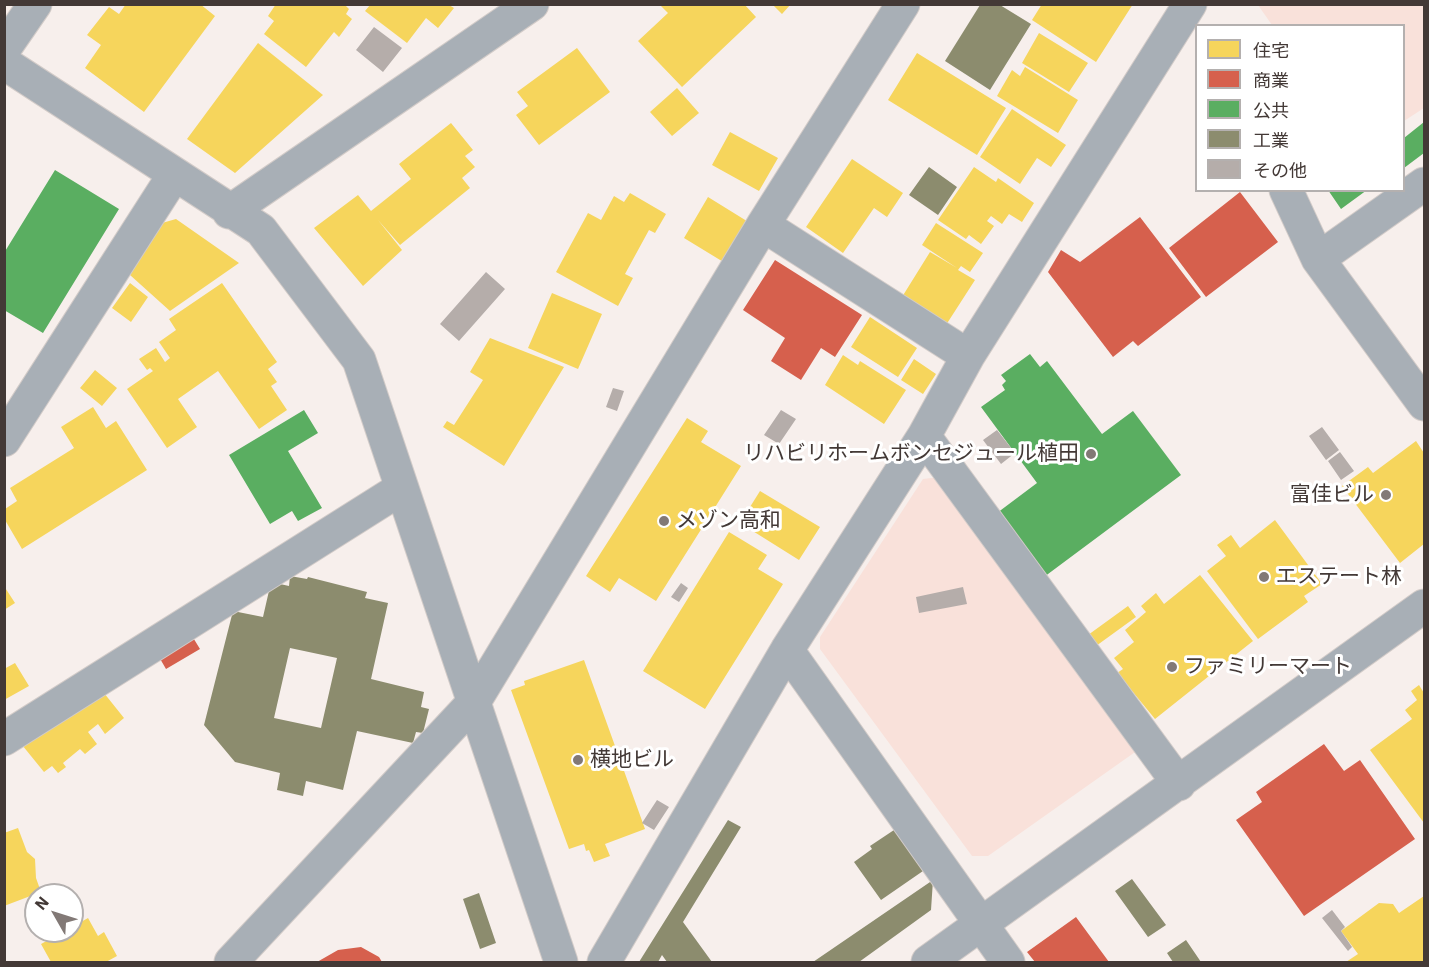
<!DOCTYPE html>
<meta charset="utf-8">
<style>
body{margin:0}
#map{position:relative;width:1429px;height:967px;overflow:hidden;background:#f7efec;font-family:"IBM Plex Sans","Noto Sans JP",sans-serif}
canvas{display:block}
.frame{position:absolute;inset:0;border:6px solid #433936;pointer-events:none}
.legend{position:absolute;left:1195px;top:24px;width:210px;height:168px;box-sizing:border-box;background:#fff;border:2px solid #b4b0af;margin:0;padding:8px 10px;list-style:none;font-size:18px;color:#433936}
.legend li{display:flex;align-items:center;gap:12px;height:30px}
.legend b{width:30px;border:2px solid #b4b0af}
.north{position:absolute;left:24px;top:883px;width:60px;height:60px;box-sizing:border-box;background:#fff;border:2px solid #b4b0af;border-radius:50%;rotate:309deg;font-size:16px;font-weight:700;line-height:24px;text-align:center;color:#433936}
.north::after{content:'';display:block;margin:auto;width:21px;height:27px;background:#827976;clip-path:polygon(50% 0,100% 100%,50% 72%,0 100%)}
</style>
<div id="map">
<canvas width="1429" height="967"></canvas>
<div class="frame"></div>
<ul class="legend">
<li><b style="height:16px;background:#f6d55c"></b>住宅</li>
<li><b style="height:16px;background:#d6604d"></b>商業</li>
<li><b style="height:16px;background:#5aae61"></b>公共</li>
<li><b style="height:16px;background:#8c8c6e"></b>工業</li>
<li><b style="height:16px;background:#b5adaa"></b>その他</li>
</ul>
<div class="north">N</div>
</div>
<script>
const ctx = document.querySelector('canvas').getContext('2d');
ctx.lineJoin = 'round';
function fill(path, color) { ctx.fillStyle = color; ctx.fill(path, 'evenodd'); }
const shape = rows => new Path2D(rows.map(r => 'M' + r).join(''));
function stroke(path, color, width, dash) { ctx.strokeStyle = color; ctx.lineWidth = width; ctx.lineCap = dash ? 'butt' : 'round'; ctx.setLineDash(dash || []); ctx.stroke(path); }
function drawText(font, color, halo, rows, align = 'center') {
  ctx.font = font + ' "IBM Plex Sans","Noto Sans JP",sans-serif'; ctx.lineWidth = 6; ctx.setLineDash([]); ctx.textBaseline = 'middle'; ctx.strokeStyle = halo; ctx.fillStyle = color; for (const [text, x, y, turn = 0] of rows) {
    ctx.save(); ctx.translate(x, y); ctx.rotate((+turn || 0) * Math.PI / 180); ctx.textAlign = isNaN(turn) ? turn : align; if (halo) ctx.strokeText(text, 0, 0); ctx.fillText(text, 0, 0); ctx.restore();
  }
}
fill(shape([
 [1258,5,1424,5,1424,108,1404,121,1404,26,1272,25],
 [940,477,1138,750,988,856,972,856,820,649,820,637,923,479]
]), '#f9e1da');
fill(shape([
 [126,4,200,4,215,16,144,112,85,68,101,45,87,35,109,7,119,14],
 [276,4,344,4,349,9,346,14,352,19,339,37,334,32,306,67,264,34,274,21,268,16],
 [659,4,744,4,756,17,682,87,638,41,668,13],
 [772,4,791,4,782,14],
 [1042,4,1133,4,1096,62,1032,20],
 [370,5,449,5,454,8,438,28,426,18,407,43,365,11],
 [1039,33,1088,63,1069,92,1022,63],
 [258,43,323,95,235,173,187,139],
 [577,48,610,92,539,145,516,115,528,106,517,92],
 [917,53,1006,108,977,155,888,100],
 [1025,67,1078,100,1058,133,997,96,1012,70,1020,76],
 [677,88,699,113,672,136,650,112],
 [1012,109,1066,145,1051,167,1037,158,1020,184,980,157],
 [451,123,473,150,465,156,475,167,462,178,470,188,400,245,378,220,402,250,363,286,314,228,358,195,371,211,411,179,399,164],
 [730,132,778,158,759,191,712,165],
 [852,159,903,193,887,217,874,208,843,253,806,227],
 [974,167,996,182,998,178,1034,203,1022,222,1009,214,1002,224,991,216,987,221,994,226,981,244,969,235,966,239,938,220],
 [630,193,666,214,655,233,649,230,625,274,633,278,618,306,556,272,588,213,601,220,614,196,624,202],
 [708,197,750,223,725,263,684,238],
 [176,219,239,263,170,311,130,275,162,223],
 [936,223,983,253,970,272,961,266,958,270,975,280,946,325,902,297,930,252,957,268,922,245],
 [130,283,148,297,131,322,112,308],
 [222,283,277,362,268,369,277,382,271,386,287,410,259,429,218,371,178,399,197,427,167,448,127,389,153,371,150,368,147,370,139,359,156,348,165,362,170,358,159,342,176,330,169,319],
 [552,293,602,314,578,369,528,348],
 [870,317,917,348,898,377,851,347],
 [490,338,564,367,504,466,443,427,447,421,454,425,483,380,470,372],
 [843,355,858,365,860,361,906,390,884,424,825,385],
 [914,359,936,374,923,394,901,380],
 [95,370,117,388,102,406,80,388],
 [93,407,106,428,116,421,147,470,22,549,5,520,5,509,17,501,10,488,74,448,61,427],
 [687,418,708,431,701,442,741,466,656,601,619,578,610,592,586,576],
 [1416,441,1424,453,1424,544,1400,563,1342,486,1368,467,1373,473],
 [760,491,820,527,799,560,740,523],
 [1275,520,1322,584,1304,596,1308,602,1258,639,1207,571,1226,556,1217,545,1231,535,1240,548],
 [729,532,767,555,758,569,783,584,705,709,643,671],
 [1200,575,1253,641,1155,719,1128,686,1125,688,1114,675,1123,669,1114,658,1134,642,1125,630,1146,612,1141,606,1156,593,1164,604],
 [4,586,15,603,4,610],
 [1128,606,1136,617,1096,646,1088,635],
 [584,660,645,829,605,844,610,856,594,862,589,850,586,851,584,844,569,849,511,690,525,685,524,681],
 [15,663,29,686,4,700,4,669],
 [1419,685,1424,693,1424,823,1370,750,1412,719,1405,710,1417,700,1411,691],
 [100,688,124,718,105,734,98,724,88,732,97,744,85,754,80,749,63,763,66,767,58,773,52,766,44,772,18,740],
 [18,828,27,852,35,859,36,878,41,892,4,906,4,833],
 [1424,896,1424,962,1346,962,1358,954,1341,931,1379,903,1393,904,1399,913],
 [88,918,98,936,104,932,117,956,106,962,51,962,41,944,65,931,72,931,72,927]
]), '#f6d55c');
fill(shape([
 [1240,192,1278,242,1206,297,1169,248],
 [1140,217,1201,297,1138,346,1133,341,1113,357,1048,272,1061,250,1080,262],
 [775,260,862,315,835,357,821,348,801,380,771,361,785,338,743,310],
 [189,631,200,649,166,669,155,650],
 [1324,744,1344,771,1360,760,1415,839,1304,916,1236,820,1262,802,1256,792],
 [1076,917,1109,962,1035,962,1027,952],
 [361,947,379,957,382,962,317,962,338,950]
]), '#d6604d');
fill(shape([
 [1424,122,1424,153,1404,168,1404,138],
 [55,170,119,209,43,333,4,310,4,253],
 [1328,190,1367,190,1341,209],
 [1030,354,1040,367,1047,361,1102,434,1133,411,1181,475,1044,577,997,513,1037,483,981,407,1005,390,1002,385,1006,381,1001,375],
 [304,410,318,433,288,451,322,508,298,521,292,511,270,524,229,455]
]), '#5aae61');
fill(shape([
 [980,5,1000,5,1031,24,990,90,945,61],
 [929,167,957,187,938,215,909,195],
 [290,576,307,579,308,577,367,592,365,598,388,603,371,679,424,692,421,707,429,709,423,733,416,732,413,743,357,731,343,790,306,781,303,796,277,790,280,773,235,762,204,725,233,611,263,617,271,582,289,586],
 [290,648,337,658,321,728,274,718],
 [728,820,741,827,683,922,712,962,667,962,662,955,658,962,639,962],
 [894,830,923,871,881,900,854,862,872,849,870,846],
 [1132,879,1166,925,1148,937,1115,891],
 [933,880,931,910,859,962,813,962],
 [479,893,496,943,480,949,463,899],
 [1186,940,1201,962,1173,962,1167,953]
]), '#8c8c6e');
fill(shape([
 [374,27,402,48,383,72,356,50],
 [486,272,505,289,459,341,440,324],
 [613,388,624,391,617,411,606,407],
 [781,410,796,419,779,444,764,435],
 [1322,427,1339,450,1326,460,1309,436],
 [997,430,1015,453,1001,464,983,440],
 [1340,452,1354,471,1341,480,1328,461],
 [681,583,688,588,679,602,671,597],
 [963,587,967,604,919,613,916,597],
 [657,800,669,807,654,830,642,823],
 [1332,910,1345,927,1341,931,1352,947,1348,951,1322,918]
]), '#b5adaa');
const minor = shape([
 [4,49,35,4],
 [4,63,261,230,359,360,561,962],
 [1286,190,1318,259,1424,404],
 [229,212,532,4],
 [763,225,968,356],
 [1318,259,1424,184],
 [924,436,1179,784],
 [4,440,174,175],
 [787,650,1008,962],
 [4,739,402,488],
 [231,962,474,702,763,225,903,4],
 [604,962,787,650,924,436,968,356,1190,4],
 [928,962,1424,606]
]);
stroke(minor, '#d2cbc8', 35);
stroke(minor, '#a8afb6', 33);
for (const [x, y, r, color] of [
 [1091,454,6,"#827976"],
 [1386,495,6,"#827976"],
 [664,521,6,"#827976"],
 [1264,577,6,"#827976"],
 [1172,667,6,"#827976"],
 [578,760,6,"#827976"]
]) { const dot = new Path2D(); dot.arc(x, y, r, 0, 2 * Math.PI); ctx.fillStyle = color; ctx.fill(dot); stroke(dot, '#fff', 2); }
drawText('21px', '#433936', '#fff', [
 ["リハビリホームボンセジュール植田",1079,454,"right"],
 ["富佳ビル",1374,495,"right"],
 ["メゾン高和",676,521],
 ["エステート林",1276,577],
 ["ファミリーマート",1184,667],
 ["横地ビル",590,760]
], 'left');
</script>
